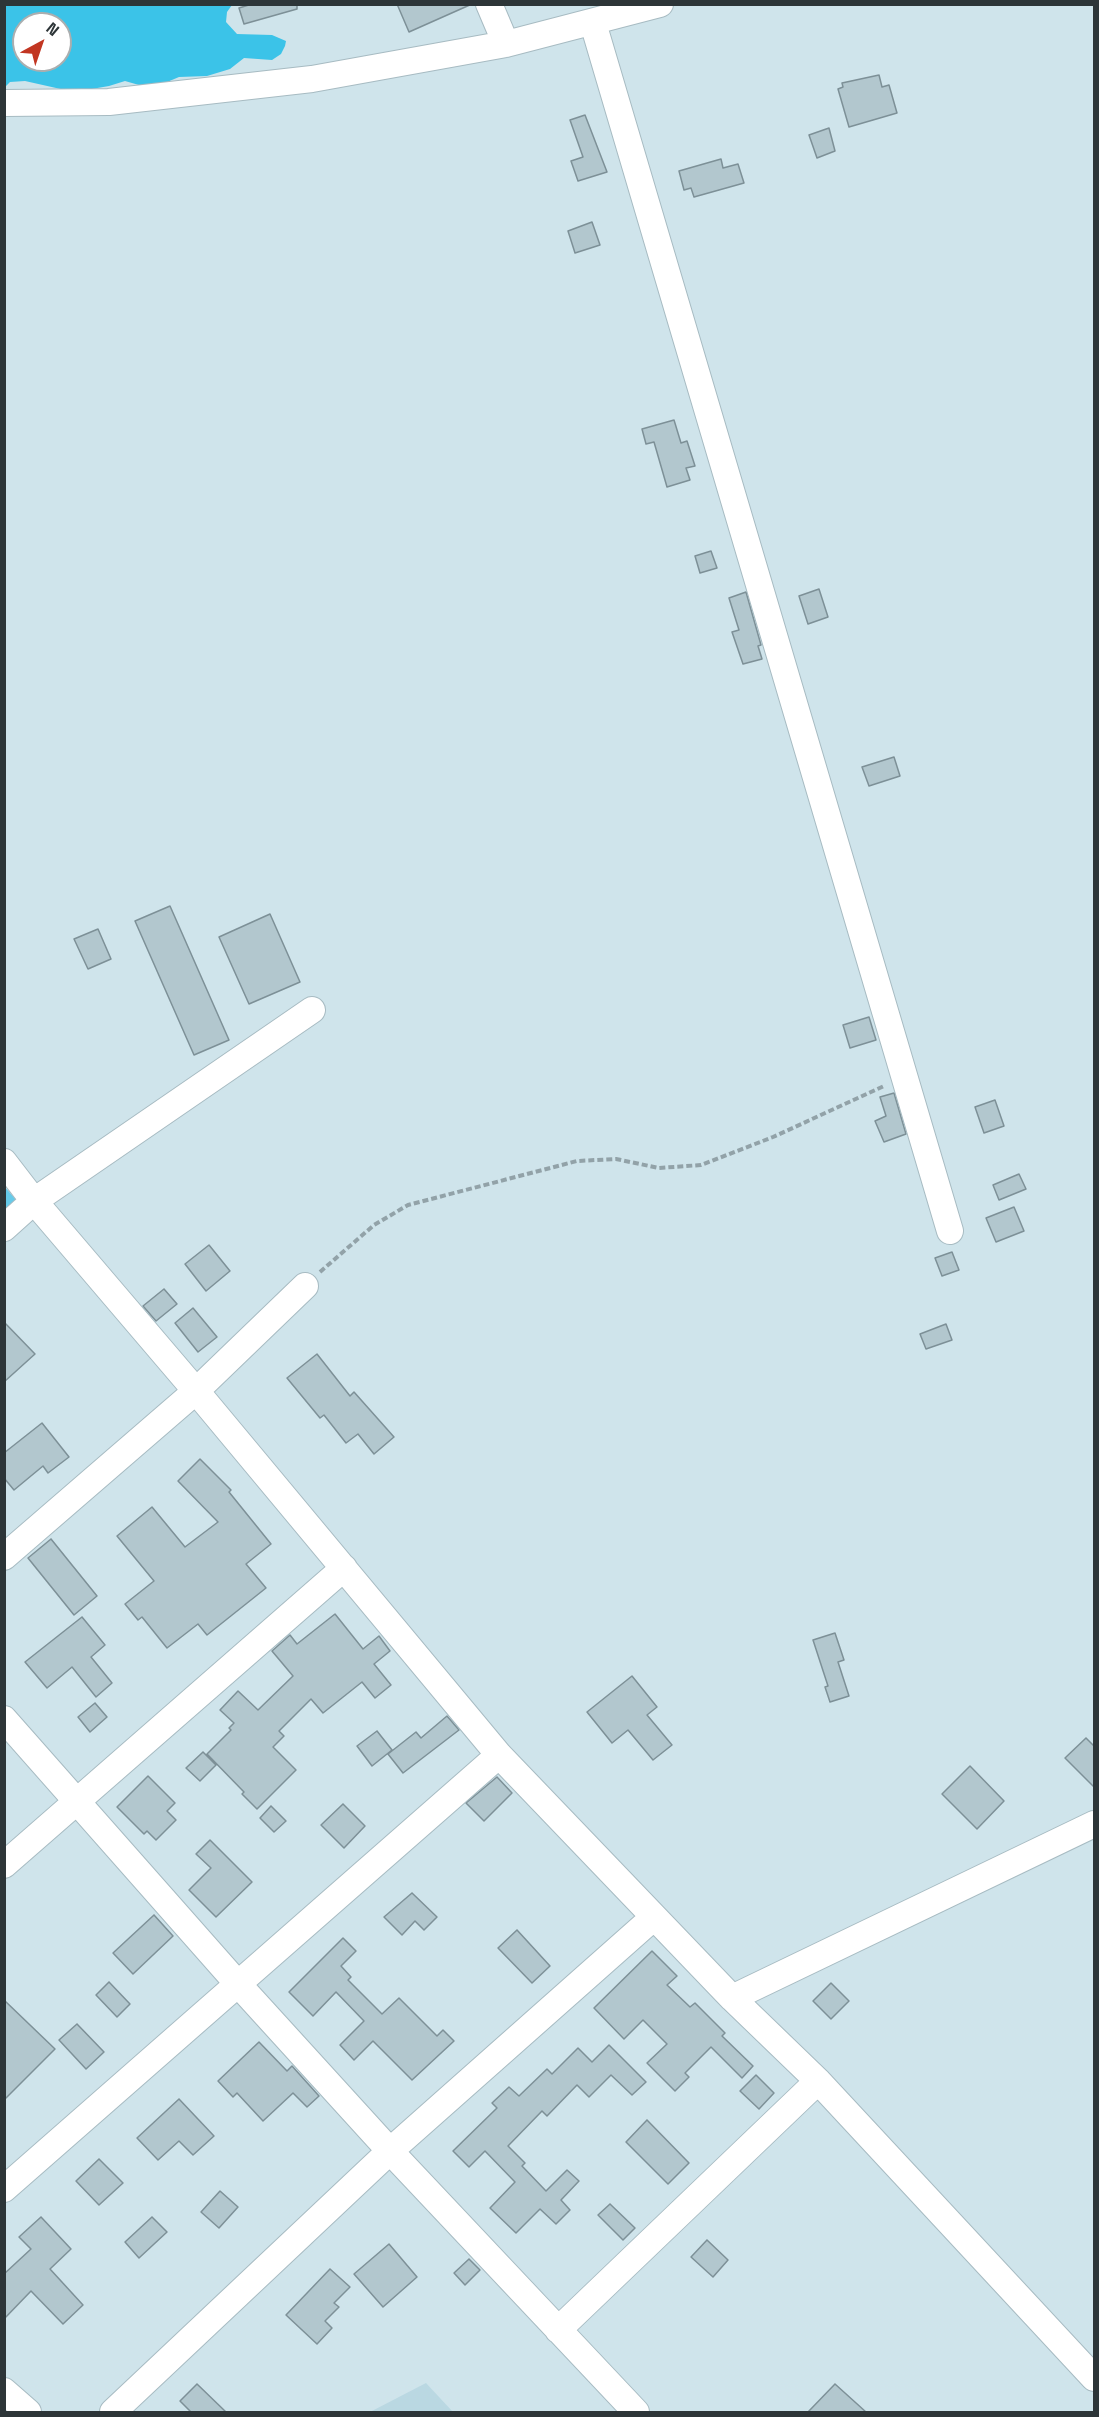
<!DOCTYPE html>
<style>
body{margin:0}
#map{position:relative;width:1099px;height:2417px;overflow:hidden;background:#cfe4eb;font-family:"Space Grotesk",sans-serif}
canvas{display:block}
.frame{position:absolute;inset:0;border:6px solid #2d3538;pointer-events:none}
.north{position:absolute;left:12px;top:12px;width:60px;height:60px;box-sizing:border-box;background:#fff;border:2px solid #abaeaf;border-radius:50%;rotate:40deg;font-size:16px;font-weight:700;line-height:24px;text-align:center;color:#2d3538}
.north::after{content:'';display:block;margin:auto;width:21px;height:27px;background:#c23622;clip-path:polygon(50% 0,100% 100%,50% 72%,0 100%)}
</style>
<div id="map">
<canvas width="1099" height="2417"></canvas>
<div class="frame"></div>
<div class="north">N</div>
</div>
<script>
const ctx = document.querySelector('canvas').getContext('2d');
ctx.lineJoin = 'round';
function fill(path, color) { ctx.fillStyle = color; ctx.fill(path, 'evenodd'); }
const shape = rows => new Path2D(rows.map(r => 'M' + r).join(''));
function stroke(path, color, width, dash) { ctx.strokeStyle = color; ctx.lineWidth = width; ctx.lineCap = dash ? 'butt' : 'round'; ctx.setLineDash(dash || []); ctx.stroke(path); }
fill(shape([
 [426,2383,453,2412,370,2412]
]), '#bad8e2');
fill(shape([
 [4,1186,18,1202,4,1214]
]), '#66cae9');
fill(shape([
 [5,5,232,5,227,12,226,22,237,34,272,35,286,41,285,46,281,54,272,60,244,58,230,69,207,76,179,77,160,85,146,87,125,81,109,86,74,92,25,81,10,82,5,87],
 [24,24,60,24,60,60,24,60]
]), '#3bc3e8');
const building = shape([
 [252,4,297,4,297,9,244,24,239,8,252,4],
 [397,4,472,4,409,32,397,4],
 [879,75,882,87,889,85,897,113,849,127,838,89,843,87,842,83,879,75],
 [585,115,607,172,578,181,571,161,583,157,570,120,585,115],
 [829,128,835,151,817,158,809,135,829,128],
 [721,159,723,168,738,164,744,183,694,197,691,188,684,190,679,171,721,159],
 [592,222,600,245,575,253,568,231,592,222],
 [674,420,681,443,687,441,695,466,686,468,690,480,667,487,654,442,646,444,642,429,674,420],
 [711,551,717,568,700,573,695,556,711,551],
 [819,589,828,617,808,624,799,596,819,589],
 [746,592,761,645,758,646,762,659,743,664,732,632,739,630,729,598,746,592],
 [894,757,900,776,869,786,862,767,894,757],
 [170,906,229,1040,194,1055,135,921,170,906],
 [270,914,300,982,249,1004,219,937,270,914],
 [98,929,111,959,88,969,74,939,98,929],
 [869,1017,876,1040,850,1048,843,1025,869,1017],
 [894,1093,906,1134,884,1142,875,1121,886,1116,880,1097,894,1093],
 [995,1100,1004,1126,984,1133,975,1107,995,1100],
 [1019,1174,1026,1189,999,1200,993,1185,1019,1174],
 [1014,1207,1024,1231,996,1242,986,1218,1014,1207],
 [209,1245,230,1271,206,1291,185,1264,209,1245],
 [952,1252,959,1270,942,1276,935,1258,952,1252],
 [164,1289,177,1304,156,1321,143,1306,164,1289],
 [193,1308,217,1337,198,1352,175,1323,193,1308],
 [4,1322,35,1354,4,1382,4,1322],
 [946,1324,952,1340,926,1349,920,1334,946,1324],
 [317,1354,350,1396,354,1392,394,1437,374,1454,358,1434,346,1443,324,1415,320,1418,287,1378,317,1354],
 [42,1423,69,1457,48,1473,43,1466,14,1490,4,1478,4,1453,42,1423],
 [200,1459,231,1490,229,1492,271,1544,246,1564,266,1588,207,1635,198,1624,167,1648,142,1617,138,1620,125,1604,154,1581,117,1536,152,1507,185,1547,218,1522,178,1481,200,1459],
 [51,1539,97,1596,74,1615,28,1558,51,1539],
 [335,1614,363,1649,379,1636,390,1651,374,1664,391,1685,375,1698,362,1682,323,1713,311,1699,279,1731,284,1736,273,1747,296,1770,257,1809,242,1794,244,1792,207,1754,231,1730,229,1728,234,1723,220,1710,238,1691,258,1710,293,1676,272,1651,290,1635,297,1644,335,1614],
 [82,1617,105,1645,91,1657,112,1683,96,1697,72,1667,47,1688,25,1662,82,1617],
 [835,1633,844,1660,838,1662,849,1696,830,1702,825,1687,828,1686,813,1640,835,1633],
 [632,1676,657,1707,647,1715,672,1745,653,1760,628,1730,612,1743,587,1712,632,1676],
 [95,1703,107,1717,90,1732,78,1717,95,1703],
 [447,1716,459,1730,403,1773,388,1754,416,1732,421,1738,447,1716],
 [377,1731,392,1750,372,1766,357,1746,377,1731],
 [1086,1738,1095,1747,1095,1788,1065,1758,1086,1738],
 [203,1752,216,1765,200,1781,186,1768,203,1752],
 [970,1766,1004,1801,977,1829,942,1794,970,1766],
 [148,1776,175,1803,167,1811,176,1820,156,1840,147,1831,144,1834,117,1807,148,1776],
 [497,1777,512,1793,484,1821,466,1803,497,1777],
 [343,1804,365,1826,344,1848,321,1825,343,1804],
 [271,1806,286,1821,274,1832,260,1818,271,1806],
 [210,1840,252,1882,216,1917,189,1890,211,1868,196,1854,210,1840],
 [412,1893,437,1917,424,1930,415,1921,402,1935,384,1917,412,1893],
 [154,1915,173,1936,133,1974,113,1953,154,1915],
 [517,1930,550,1966,532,1983,498,1948,517,1930],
 [343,1938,356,1951,341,1966,351,1977,348,1980,382,2014,399,1998,437,2036,443,2030,454,2041,412,2080,373,2041,354,2060,340,2045,364,2021,336,1992,313,2016,289,1992,343,1938],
 [652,1951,677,1976,667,1985,690,2007,695,2003,725,2033,722,2036,753,2066,742,2078,711,2047,685,2073,689,2077,675,2091,647,2063,667,2044,643,2020,624,2039,594,2008,652,1951],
 [109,1982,130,2004,117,2017,96,1995,109,1982],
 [831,1983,849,2001,831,2019,813,2001,831,1983],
 [4,2000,55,2049,4,2100,4,2000],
 [77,2024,104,2052,86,2069,59,2040,77,2024],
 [259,2042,287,2071,292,2066,319,2096,307,2107,293,2093,263,2121,237,2093,233,2097,218,2081,259,2042],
 [609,2045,646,2082,632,2095,611,2075,589,2097,577,2085,547,2116,542,2111,508,2146,525,2163,522,2166,546,2191,567,2170,579,2181,561,2200,570,2210,556,2224,540,2209,516,2233,490,2208,515,2182,485,2151,469,2167,453,2151,497,2108,492,2103,509,2087,519,2096,547,2069,552,2074,578,2048,592,2062,609,2045],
 [756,2075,774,2093,759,2109,740,2091,756,2075],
 [179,2099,214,2136,193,2155,179,2141,158,2160,137,2138,179,2099],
 [647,2120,689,2163,668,2184,626,2142,647,2120],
 [99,2159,123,2183,99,2205,76,2181,99,2159],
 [220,2191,238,2207,219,2228,201,2212,220,2191],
 [610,2204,635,2228,623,2240,598,2215,610,2204],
 [41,2217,71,2249,50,2269,83,2305,63,2324,31,2291,4,2319,4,2274,31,2249,19,2237,41,2217],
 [152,2217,167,2232,139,2258,125,2242,152,2217],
 [707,2240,728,2260,713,2277,691,2257,707,2240],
 [389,2244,417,2277,383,2307,354,2274,389,2244],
 [469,2259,480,2270,465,2285,454,2273,469,2259],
 [330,2269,350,2287,334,2303,339,2307,325,2321,332,2328,317,2344,286,2315,330,2269],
 [197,2384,226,2412,191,2412,180,2401,197,2384],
 [835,2384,866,2412,808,2412,835,2384]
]);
fill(building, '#b2c7ce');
stroke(building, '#7d9097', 1.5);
const street = shape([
 [489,4,506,44],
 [593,23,950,1231],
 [4,103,109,102,312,79,506,44,660,4],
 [4,1162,34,1201,196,1391,499,1755,732,1998,818,2081,1094,2378],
 [4,1228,34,1201,312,1010],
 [4,1557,196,1391,305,1286],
 [4,1719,238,1984,390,2151,636,2412],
 [4,1865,344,1568],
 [732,1998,1094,1824],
 [4,2189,499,1755],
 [558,2330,818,2081],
 [4,2391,28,2412],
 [113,2412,390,2151,654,1917]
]);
stroke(street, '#a7bbc2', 28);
stroke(shape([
 [320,1272,374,1225,408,1205,577,1161,616,1159,659,1168,701,1165,773,1137,884,1086]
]), '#92a2a8', 4, [6, 3]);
stroke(street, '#fff', 26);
</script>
